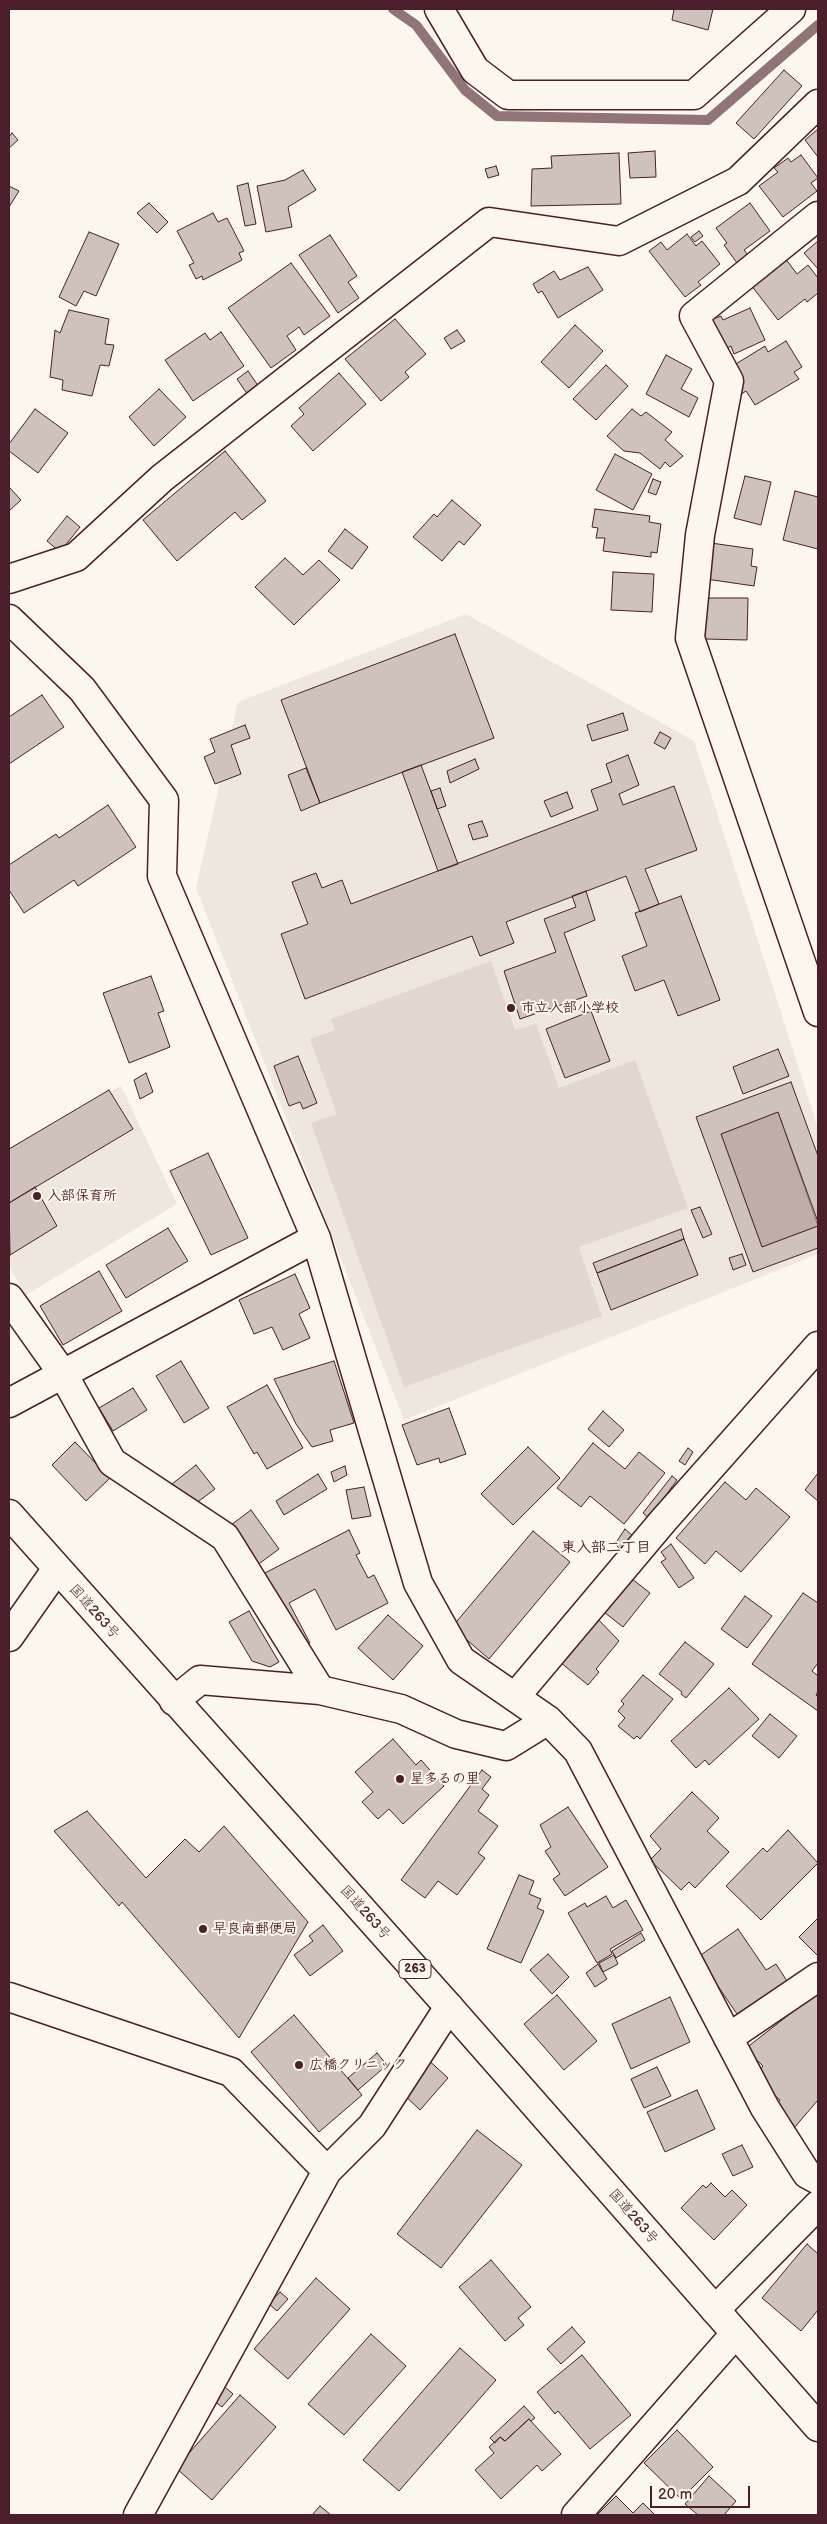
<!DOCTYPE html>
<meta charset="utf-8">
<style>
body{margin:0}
#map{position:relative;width:827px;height:2524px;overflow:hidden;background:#fbf7ec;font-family:"Balsamiq Sans",sans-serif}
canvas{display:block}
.frame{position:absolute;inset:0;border:10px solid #4a1f2b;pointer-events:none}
.scale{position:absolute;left:650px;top:2486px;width:100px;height:22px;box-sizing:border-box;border:2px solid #4a1f2b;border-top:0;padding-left:6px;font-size:15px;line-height:18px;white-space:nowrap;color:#4a1f2b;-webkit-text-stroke:4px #fbf7ec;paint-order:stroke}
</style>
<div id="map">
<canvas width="827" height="2524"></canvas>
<div class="frame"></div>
<div class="scale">20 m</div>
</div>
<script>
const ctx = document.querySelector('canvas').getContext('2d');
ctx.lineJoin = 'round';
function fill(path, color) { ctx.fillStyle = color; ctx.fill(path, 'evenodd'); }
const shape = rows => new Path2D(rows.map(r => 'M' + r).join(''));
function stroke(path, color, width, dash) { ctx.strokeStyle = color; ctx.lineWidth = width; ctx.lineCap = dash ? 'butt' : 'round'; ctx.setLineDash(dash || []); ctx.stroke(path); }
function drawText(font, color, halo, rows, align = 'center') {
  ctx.font = font + ' "Balsamiq Sans","Klee One",sans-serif'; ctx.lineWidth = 4; ctx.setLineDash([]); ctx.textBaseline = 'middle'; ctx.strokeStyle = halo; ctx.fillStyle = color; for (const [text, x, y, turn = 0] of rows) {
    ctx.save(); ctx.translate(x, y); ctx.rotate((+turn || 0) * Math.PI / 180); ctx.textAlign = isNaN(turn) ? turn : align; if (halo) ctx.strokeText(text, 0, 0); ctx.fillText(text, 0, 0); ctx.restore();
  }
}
fill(shape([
 [466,614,694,741,818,1128,818,1254,404,1420,196,888,238,702],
 [121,1086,177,1204,26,1295,9,1267,9,1148]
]), '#eee7de');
fill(shape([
 [491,961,515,1030,536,1024,559,1088,635,1060,688,1208,579,1247,602,1316,404,1387,311,1123,337,1114,310,1039,335,1030,331,1019]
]), '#e2d7d0');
const water = shape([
 [778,1112,818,1226,762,1247,721,1134,778,1112]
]);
fill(water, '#bfadaa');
stroke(water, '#907477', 1);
stroke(shape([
 [393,9,416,25,465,90,497,116,708,120,818,25]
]), '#907477', 10);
const building = shape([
 [674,9,713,9,708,30,672,20,674,9],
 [784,70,802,86,754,139,736,123,784,70],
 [818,129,818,157,805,140,818,129],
 [12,133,18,140,9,148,9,137,12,133],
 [655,151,656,177,630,178,628,153,655,151],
 [619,153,621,204,531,206,532,169,552,168,551,156,619,153],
 [801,155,818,178,811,183,817,191,783,217,759,186,778,172,774,168,788,158,791,162,801,155],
 [496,166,499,175,488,178,485,169,496,166],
 [303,170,316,190,288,207,292,227,266,232,257,186,285,180,303,170],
 [248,183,256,224,245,226,237,186,248,183],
 [9,186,19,191,9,207,9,186],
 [149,203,168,222,157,233,137,213,149,203],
 [750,203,770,231,744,250,748,255,737,263,724,245,727,243,716,228,750,203],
 [213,213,218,222,227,218,244,251,239,253,242,260,203,280,202,276,196,279,189,265,194,263,177,231,213,213],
 [699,231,703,236,695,242,691,237,699,231],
 [89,232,119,244,96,296,84,291,76,306,59,297,89,232],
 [687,234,696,246,702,241,720,264,698,282,701,285,685,297,649,251,661,242,667,250,687,234],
 [330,235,357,276,348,282,359,298,338,313,299,255,330,235],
 [818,241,818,269,804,253,818,241],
 [785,258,797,274,808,265,818,278,818,293,807,302,805,299,778,320,751,285,785,258],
 [291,263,330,316,304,335,299,327,287,336,296,350,271,368,228,308,291,263],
 [588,267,603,290,558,318,542,291,538,293,533,284,554,271,560,280,588,267],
 [750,308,765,340,734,354,731,346,722,351,708,321,721,316,723,320,750,308],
 [69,310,109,319,105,344,114,345,109,366,100,365,92,396,62,390,63,380,50,377,55,330,60,333,69,310],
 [395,319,426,354,405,372,409,377,381,401,345,359,395,319],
 [575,325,603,351,569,388,541,362,575,325],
 [457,330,465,341,451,349,444,338,457,330],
 [221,332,244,366,193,401,165,360,205,333,210,340,221,332],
 [786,341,802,367,794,372,799,379,755,405,746,391,740,395,726,370,765,346,768,352,786,341],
 [666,355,692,369,681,389,698,398,689,417,646,394,666,355],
 [606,365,628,386,596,420,573,399,606,365],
 [248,371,259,387,248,395,237,379,248,371],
 [339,373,366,404,313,451,291,426,304,414,299,408,339,373],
 [159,389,186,417,154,446,129,417,159,389],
 [35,409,68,433,38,473,9,451,9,444,35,409],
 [632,409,641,416,646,412,672,432,665,440,683,456,670,467,665,462,660,469,640,453,624,451,607,436,632,409],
 [225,451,266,501,242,520,235,512,177,561,143,520,225,451],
 [615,454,652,474,633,510,596,490,615,454],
 [745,476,771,482,761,525,734,518,745,476],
 [653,479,661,482,656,495,648,492,653,479],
 [9,487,21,500,9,511,9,487],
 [795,491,818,497,818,549,783,540,795,491],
 [452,500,481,525,464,545,459,541,442,561,413,537,434,514,437,517,452,500],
 [595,509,650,516,649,522,661,524,657,553,651,552,651,557,603,551,605,538,596,538,598,528,592,527,595,509],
 [67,516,80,527,60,552,47,541,67,516],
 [345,529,368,547,352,569,328,551,345,529],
 [711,543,753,549,751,566,757,567,754,586,706,579,711,543],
 [285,558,303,575,319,560,340,580,294,625,255,587,285,558],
 [613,572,654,574,652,612,611,610,613,572],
 [701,598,748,598,747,640,705,639,701,598],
 [455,634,494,738,320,803,281,700,455,634],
 [42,695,64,727,9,764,9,717,42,695],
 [623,713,628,730,592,741,587,725,623,713],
 [245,725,250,738,231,745,241,774,215,784,204,757,215,752,210,739,245,725],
 [660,732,671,738,665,749,654,743,660,732],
 [628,755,639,785,619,794,623,805,674,786,697,850,645,869,659,904,640,912,626,876,506,922,514,943,480,956,472,936,305,999,281,934,308,924,292,882,316,873,322,888,342,880,351,904,598,810,591,790,612,782,606,764,628,755],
 [475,759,479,769,450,783,447,771,475,759],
 [421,765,458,864,438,871,402,772,421,765],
 [306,768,320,803,301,811,288,775,306,768],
 [440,788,446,806,437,809,431,791,440,788],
 [567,792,573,808,551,817,544,801,567,792],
 [108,805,136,847,78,886,74,880,24,913,9,890,9,865,56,834,59,838,108,805],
 [482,821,488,836,473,840,468,825,482,821],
 [586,891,595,920,564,933,587,996,520,1019,504,971,556,952,544,919,576,907,572,896,586,891],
 [681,896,720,1000,678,1016,664,980,635,991,622,956,647,946,635,913,681,896],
 [151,976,164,1011,158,1013,170,1047,129,1063,103,993,151,976],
 [591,1011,610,1061,565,1078,546,1029,591,1011],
 [778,1049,789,1076,743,1094,733,1067,778,1049],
 [298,1056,317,1103,303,1109,300,1102,289,1106,274,1066,298,1056],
 [146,1073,153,1092,140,1099,134,1080,146,1073],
 [791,1082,818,1156,818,1222,778,1112,721,1134,762,1247,818,1226,818,1248,753,1272,696,1117,791,1082],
 [109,1090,133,1129,9,1203,9,1149,109,1090],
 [208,1153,248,1238,211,1255,170,1171,208,1153],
 [35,1187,57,1226,10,1255,9,1203,35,1187],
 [700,1207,712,1234,703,1238,691,1210,700,1207],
 [168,1228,188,1261,126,1298,106,1265,168,1228],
 [681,1229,684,1239,597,1273,593,1263,681,1229],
 [684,1239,698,1275,611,1310,597,1273,684,1239],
 [742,1254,746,1265,733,1270,729,1258,742,1254],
 [99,1271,122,1311,63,1345,40,1306,99,1271],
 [295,1274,310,1308,299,1314,310,1338,283,1350,272,1327,254,1334,239,1300,295,1274],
 [181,1361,209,1408,184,1423,156,1376,181,1361],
 [334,1361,354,1423,330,1430,333,1441,312,1447,296,1424,274,1379,334,1361],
 [267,1385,303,1448,267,1469,257,1452,254,1454,227,1407,267,1385],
 [133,1388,147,1410,113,1431,99,1408,133,1388],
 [449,1408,466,1454,440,1463,439,1458,417,1465,402,1425,449,1408],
 [603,1411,624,1430,609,1447,588,1429,603,1411],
 [75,1442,110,1478,86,1501,52,1465,75,1442],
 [593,1443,625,1469,639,1452,665,1473,624,1524,590,1496,581,1507,557,1488,593,1443],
 [528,1447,560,1478,513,1525,481,1494,528,1447],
 [688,1448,693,1452,685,1465,679,1461,688,1448],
 [196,1465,215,1489,191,1507,172,1484,196,1465],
 [345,1466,347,1475,334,1482,331,1472,345,1466],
 [818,1473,818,1501,805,1490,818,1473],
 [318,1474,327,1489,284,1515,276,1501,318,1474],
 [672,1476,677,1480,649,1518,643,1513,672,1476],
 [725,1482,746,1500,756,1488,790,1517,741,1572,716,1551,705,1564,676,1538,725,1482],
 [364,1487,371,1516,352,1519,346,1490,364,1487],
 [251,1510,279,1549,256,1566,227,1528,251,1510],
 [625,1529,633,1536,622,1551,615,1544,625,1529],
 [349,1530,360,1553,356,1555,368,1578,374,1575,388,1603,336,1630,315,1589,289,1603,310,1643,297,1650,259,1576,349,1530],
 [533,1531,570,1562,489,1659,452,1627,533,1531],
 [671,1544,694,1578,679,1588,661,1562,666,1559,661,1552,671,1544],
 [622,1571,650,1593,623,1627,595,1605,622,1571],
 [803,1593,818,1603,818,1663,812,1671,818,1676,818,1691,816,1695,818,1697,818,1711,752,1664,803,1593],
 [745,1596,772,1616,747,1648,721,1629,745,1596],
 [249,1611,279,1662,270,1667,252,1661,229,1622,249,1611],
 [593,1614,619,1641,596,1669,599,1672,588,1685,560,1662,593,1614],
 [388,1615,423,1646,393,1680,358,1648,388,1615],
 [685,1642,714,1664,686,1698,681,1694,682,1692,659,1674,685,1642],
 [643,1675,673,1699,640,1739,637,1736,634,1739,618,1726,625,1718,618,1711,624,1704,621,1701,643,1675],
 [729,1688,759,1719,709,1765,705,1760,696,1768,671,1741,729,1688],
 [770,1714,797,1736,779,1758,752,1736,770,1714],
 [393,1739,416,1765,421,1760,444,1786,403,1824,389,1809,378,1819,362,1802,373,1792,355,1772,393,1739],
 [482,1770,491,1777,482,1789,489,1795,478,1811,498,1826,478,1853,485,1858,457,1895,438,1881,425,1898,401,1880,482,1770],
 [692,1792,719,1818,707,1831,729,1852,695,1888,689,1882,681,1890,650,1860,661,1849,650,1836,692,1792],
 [568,1807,608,1867,565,1896,553,1879,560,1874,545,1851,551,1847,540,1825,568,1807],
 [87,1811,146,1878,185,1839,199,1852,224,1826,308,1922,239,2038,122,1902,119,1906,54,1831,87,1811],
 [788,1830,818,1863,761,1920,726,1886,763,1848,767,1852,788,1830],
 [519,1875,534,1881,529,1894,541,1899,537,1908,544,1911,521,1963,487,1949,519,1875],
 [606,1896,613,1908,626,1900,643,1930,610,1949,612,1954,597,1963,568,1913,585,1903,587,1907,606,1896],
 [818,1918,818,1956,799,1937,818,1918],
 [323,1925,343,1951,310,1976,294,1955,313,1941,309,1936,323,1925],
 [738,1929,766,1970,776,1964,787,1981,737,2014,698,1957,738,1929],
 [641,1933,645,1940,616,1958,612,1951,641,1933],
 [548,1954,569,1977,552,1994,530,1970,548,1954],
 [614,1955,618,1964,603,1972,599,1963,614,1955],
 [598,1964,607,1979,595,1987,586,1973,598,1964],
 [818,1992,818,2100,794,2128,772,2110,780,2100,753,2077,763,2066,745,2049,818,1992],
 [557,1995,597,2041,564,2070,524,2024,557,1995],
 [670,1997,690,2042,631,2069,612,2024,670,1997],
 [294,2015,362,2095,319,2132,251,2052,294,2015],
 [377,2053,387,2065,358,2090,348,2078,377,2053],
 [424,2056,448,2078,420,2110,400,2091,424,2056],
 [657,2067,671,2096,644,2108,631,2079,657,2067],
 [697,2090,715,2129,665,2152,647,2112,697,2090],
 [477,2130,522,2165,441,2268,397,2234,477,2130],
 [742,2145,753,2167,733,2176,722,2154,742,2145],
 [711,2183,725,2197,732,2190,747,2205,714,2240,681,2208,703,2185,706,2188,711,2183],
 [807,2244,818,2254,818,2310,801,2331,762,2298,807,2244],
 [491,2260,531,2307,518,2318,524,2325,505,2341,459,2287,491,2260],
 [316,2278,350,2309,288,2379,254,2349,316,2278],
 [280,2292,288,2299,277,2311,269,2304,280,2292],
 [572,2327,585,2342,561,2364,547,2349,572,2327],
 [371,2334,406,2366,344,2435,308,2404,371,2334],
 [460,2348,496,2380,399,2491,363,2460,460,2348],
 [582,2355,631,2415,590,2449,558,2411,555,2414,537,2392,582,2355],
 [225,2387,233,2394,222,2407,213,2400,225,2387],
 [240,2395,276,2427,212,2500,176,2468,240,2395],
 [524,2406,535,2418,531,2421,529,2419,505,2441,500,2437,495,2443,490,2438,524,2406],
 [529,2419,561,2454,542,2471,537,2465,501,2499,475,2470,494,2453,489,2447,500,2437,505,2441,529,2419],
 [677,2430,713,2467,681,2499,644,2463,677,2430],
 [709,2476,736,2501,724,2515,698,2515,685,2504,709,2476],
 [616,2496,633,2513,643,2503,655,2515,597,2515,616,2496],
 [320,2506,331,2515,312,2515,320,2506]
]);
fill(building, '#cfc2bc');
stroke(building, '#4a1f2b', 1);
const street = shape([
 [439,9,475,70,508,95,694,95,791,9],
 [818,216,694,316,729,381,700,535,690,638,818,1012],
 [9,579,76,557,162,478,489,222,619,241,738,181,818,104],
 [9,619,82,689,164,800,162,876,316,1238,418,1583,461,1660,548,1720,578,1751,765,2108,807,2174,818,2180],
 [9,1298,63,1374,112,1462,225,1537,320,1690],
 [9,1403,316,1238],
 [9,1637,56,1570],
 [515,1697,663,1521,818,1346],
 [174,1701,200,1680,320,1690,401,1709,456,1734,506,1746,548,1720],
 [9,1997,231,2072,327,2171],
 [728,2038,818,1977],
 [715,2310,818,2205],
 [138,2515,327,2171,372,2126,449,2007],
 [576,2515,735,2334]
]);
const highway = shape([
 [9,1514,449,2007,818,2427]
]);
stroke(street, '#4a1f2b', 31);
stroke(highway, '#4a1f2b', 31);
stroke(street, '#fbf7ec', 28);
stroke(highway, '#fbf7ec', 28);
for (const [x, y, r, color] of [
 [511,1008,5,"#4a1f2b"],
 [37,1196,5,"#4a1f2b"],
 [400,1779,5,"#4a1f2b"],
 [203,1929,5,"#4a1f2b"],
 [299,2065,5,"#4a1f2b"]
]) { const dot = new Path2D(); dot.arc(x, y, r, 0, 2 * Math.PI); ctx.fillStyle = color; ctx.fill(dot); stroke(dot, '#fbf7ec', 2); }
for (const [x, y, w] of [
 [415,1969,32]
]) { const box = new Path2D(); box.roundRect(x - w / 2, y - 9.5, w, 19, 4); ctx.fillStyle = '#fbf7ec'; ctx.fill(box); stroke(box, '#4a1f2b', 1); }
drawText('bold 12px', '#4a1f2b', null, [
 ["263",415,1969]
]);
drawText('bold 14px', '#4a1f2b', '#fbf7ec', [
 ["市立入部小学校",521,1008],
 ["入部保育所",47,1196],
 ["星多るの里",410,1779],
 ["早良南郵便局",213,1929],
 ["広橋クリニック",309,2065]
], 'left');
drawText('14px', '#4a1f2b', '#fbf7ec', [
 ["国道263号",94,1612,48],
 ["国道263号",365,1913,48],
 ["国道263号",633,2217,49]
]);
drawText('bold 15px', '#4a1f2b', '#fbf7ec', [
 ["東入部二丁目",606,1548]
]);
</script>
